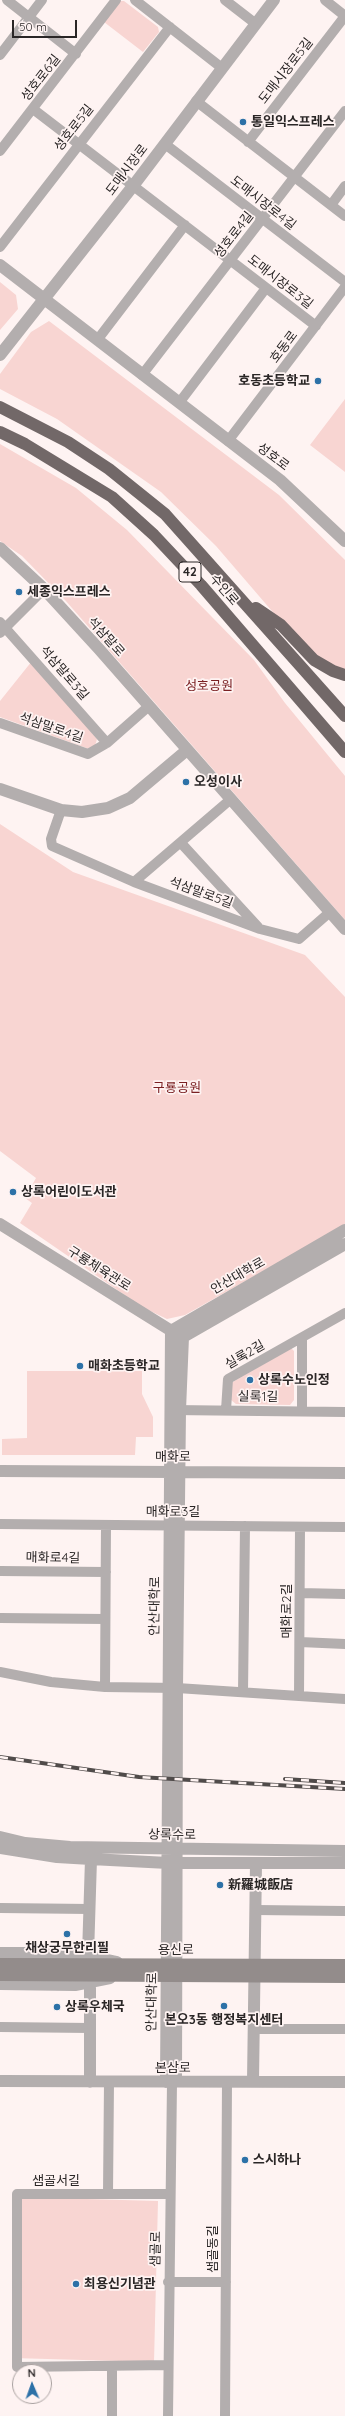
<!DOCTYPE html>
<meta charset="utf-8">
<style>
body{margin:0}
#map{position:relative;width:345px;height:2416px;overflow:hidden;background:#fef3f2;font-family:Quicksand,sans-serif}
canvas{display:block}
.north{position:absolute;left:12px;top:2364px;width:40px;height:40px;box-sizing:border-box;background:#fef3f2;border:1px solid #a9a1a0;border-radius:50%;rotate:358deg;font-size:11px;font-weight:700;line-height:16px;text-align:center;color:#2a2626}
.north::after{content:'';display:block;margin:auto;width:14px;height:18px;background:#2d71a7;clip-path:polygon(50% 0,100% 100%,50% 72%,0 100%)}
.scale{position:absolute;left:12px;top:20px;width:65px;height:18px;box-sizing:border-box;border:2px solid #2a2626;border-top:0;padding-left:5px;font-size:12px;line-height:14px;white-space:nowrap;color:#2a2626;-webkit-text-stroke:3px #fef3f2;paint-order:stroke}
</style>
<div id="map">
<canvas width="345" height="2416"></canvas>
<div class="north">N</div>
<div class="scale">50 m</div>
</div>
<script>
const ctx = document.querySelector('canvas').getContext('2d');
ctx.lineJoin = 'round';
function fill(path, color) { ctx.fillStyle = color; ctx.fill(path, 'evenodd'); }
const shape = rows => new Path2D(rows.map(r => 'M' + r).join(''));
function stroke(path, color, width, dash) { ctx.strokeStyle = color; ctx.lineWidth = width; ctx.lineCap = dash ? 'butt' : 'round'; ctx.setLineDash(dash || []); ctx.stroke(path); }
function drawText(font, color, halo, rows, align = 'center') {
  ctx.font = font + ' Quicksand,"Noto Sans KR",sans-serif'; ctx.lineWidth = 3.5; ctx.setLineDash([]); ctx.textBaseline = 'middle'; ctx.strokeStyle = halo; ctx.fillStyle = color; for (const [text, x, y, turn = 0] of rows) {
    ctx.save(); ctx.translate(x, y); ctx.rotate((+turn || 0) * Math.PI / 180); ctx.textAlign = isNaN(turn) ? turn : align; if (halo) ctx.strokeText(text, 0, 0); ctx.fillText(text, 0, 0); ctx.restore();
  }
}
fill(shape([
 [120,1,124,1,158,27,159,32,143,52,104,22],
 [0,282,16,295,18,309,0,330],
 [49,321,279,495,345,560,345,672,308,653,216,546,161,492,57,419,0,389,0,374,31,332],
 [345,399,345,472,310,445],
 [0,444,76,488,127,530,254,660,285,703,345,776,345,920,65,600,22,556,0,541],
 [32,661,97,739,95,746,89,749,0,717,0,701],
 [0,824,73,872,305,955,345,997,345,1225,185,1315,167,1319,142,1307,20,1223,32,1203,25,1198,36,1178,0,1151],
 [291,1348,294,1351,294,1400,290,1405,236,1404,231,1400,231,1383],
 [27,1371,142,1371,142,1394,153,1417,153,1437,136,1437,135,1455,2,1455,2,1439,27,1438],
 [16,2197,158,2201,154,2362,12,2358]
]), '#f8d5d2');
stroke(shape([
 [7,0,76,54],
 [135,0,222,68],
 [225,0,256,24],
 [325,0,345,16],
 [0,55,42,0],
 [196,101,345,216],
 [33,109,316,326],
 [248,142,345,16],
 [165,144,345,282],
 [0,151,116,0],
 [331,205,345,186],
 [0,247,170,27],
 [98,339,185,225],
 [142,375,345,111],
 [179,403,266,288],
 [228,441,345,287],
 [0,622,107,743],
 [0,633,44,589],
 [0,723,88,754,107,743,149,706],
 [61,810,51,839,52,846,134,882,260,929,299,939,330,912],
 [181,843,258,927],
 [134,882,231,799],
 [302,1338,302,1411],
 [173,1410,345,1412],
 [226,1410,228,1379,345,1313],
 [0,1524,345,1527],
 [0,1571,106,1572],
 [300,1593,345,1594],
 [0,1618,105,1619],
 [300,1642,345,1644],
 [0,1672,51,1682,105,1687,177,1688,345,1699],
 [105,1687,106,1525],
 [243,1692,245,1526],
 [299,1696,300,1527],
 [0,1908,90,1909],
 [256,1910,345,1911],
 [0,2027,90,2028],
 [254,2029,345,2029],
 [108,2193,109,2082],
 [168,2282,226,2282],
 [168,2365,17,2367,17,2194,169,2194],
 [112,2416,112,2367],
 [168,2416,172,2082],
 [225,2416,227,2082]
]), '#b3aeae', 10);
stroke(shape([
 [0,265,280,480,345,541],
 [0,355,133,186,274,0],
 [0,548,44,589,99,649,345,929],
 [0,789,61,810,82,812,108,808,130,798,187,750],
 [0,1224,178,1335],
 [0,1471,345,1473],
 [0,1837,25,1843,70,1847,345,1851],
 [0,1848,57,1857,91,1859,168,1863,345,1863],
 [0,1953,75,1953,117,1962],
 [88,1955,91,1859],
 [90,1983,90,2082],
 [0,1984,75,1985,110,1978],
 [0,2081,345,2082],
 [253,2081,256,1863],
 [166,2082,171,1331,345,1230],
 [176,2082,177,1688,180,1410,183,1337,345,1244]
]), '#b3aeae', 12);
stroke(shape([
 [0,1964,345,1965],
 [0,1975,345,1977]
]), '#938c8b', 12);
stroke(shape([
 [0,407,68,442,109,469,165,514,345,716],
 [0,432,25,444,112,497,154,535,201,585,345,752],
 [256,608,281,625,314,660,333,671,345,675]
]), '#726868', 12);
const rail = shape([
 [0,1757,139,1777,345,1789],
 [285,1779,345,1783]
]);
stroke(rail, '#504b4a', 4);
stroke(rail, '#fef3f2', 2.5, [8]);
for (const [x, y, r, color] of [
 [243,122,4,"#2d71a7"],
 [318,381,4,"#2d71a7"],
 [19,592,4,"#2d71a7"],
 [186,782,4,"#2d71a7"],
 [13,1192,4,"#2d71a7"],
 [80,1366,4,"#2d71a7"],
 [250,1380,4,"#2d71a7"],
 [220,1885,4,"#2d71a7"],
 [67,1934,4,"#2d71a7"],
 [224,2006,4,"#2d71a7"],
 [57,2007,4,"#2d71a7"],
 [245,2160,4,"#2d71a7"],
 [76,2284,4,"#2d71a7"]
]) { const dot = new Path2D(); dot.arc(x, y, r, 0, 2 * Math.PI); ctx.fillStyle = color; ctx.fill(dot); stroke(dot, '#fef3f2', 1.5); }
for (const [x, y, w] of [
 [190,572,22]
]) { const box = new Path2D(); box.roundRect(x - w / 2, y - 10, w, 20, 3); ctx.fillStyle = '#fef3f2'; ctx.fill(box); stroke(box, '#2a2626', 1); }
drawText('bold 12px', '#2a2626', null, [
 ["42",190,572]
]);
drawText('13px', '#2a2626', '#fef3f2', [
 ["도매시장로5길",286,71,-52],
 ["성호로6길",41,78,-52],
 ["성호로5길",74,128,-52],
 ["도매시장로",127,170,-53],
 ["도매시장로4길",263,203,38],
 ["성호로4길",234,235,-52],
 ["도매시장로3길",280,282,38],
 ["호동로",284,347,-53],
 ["성호로",273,457,37],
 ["수인로",224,590,49],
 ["석삼말로",106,637,48],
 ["석삼말로3길",64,673,49],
 ["석삼말로4길",51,728,19],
 ["석삼말로5길",201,893,20],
 ["구룡체육관로",99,1269,32],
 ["안산대학로",238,1276,-30],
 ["실록2길",245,1355,-30],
 ["실록1길",258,1397,1],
 ["매화로",173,1457],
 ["매화로3길",173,1512],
 ["매화로4길",53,1558,1],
 ["안산대학로",155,1606,-89],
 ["매화로2길",287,1611,-90],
 ["상록수로",172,1835,1],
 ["용신로",176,1950],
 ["안산대학로",152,2002,-89],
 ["본삼로",173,2068],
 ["샘골서길",56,2181],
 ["샘골로",156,2249,-89],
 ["샘골동길",213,2249,-90]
]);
drawText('bold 13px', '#2a2626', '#fef3f2', [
 ["통일익스프레스",251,122],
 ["호동초등학교",310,381,"right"],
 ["세종익스프레스",27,592],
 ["오성이사",194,782],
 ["상록어린이도서관",21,1192],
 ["매화초등학교",88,1366],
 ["상록수노인정",258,1380],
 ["新羅城飯店",228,1885],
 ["채상궁무한리필",67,1948,"center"],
 ["상록우체국",65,2007],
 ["본오3동 행정복지센터",224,2020,"center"],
 ["스시하나",253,2160],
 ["최용신기념관",84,2284]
], 'left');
drawText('13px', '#7b2123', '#fef3f2', [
 ["성호공원",209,686],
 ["구룡공원",177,1088]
]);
</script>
